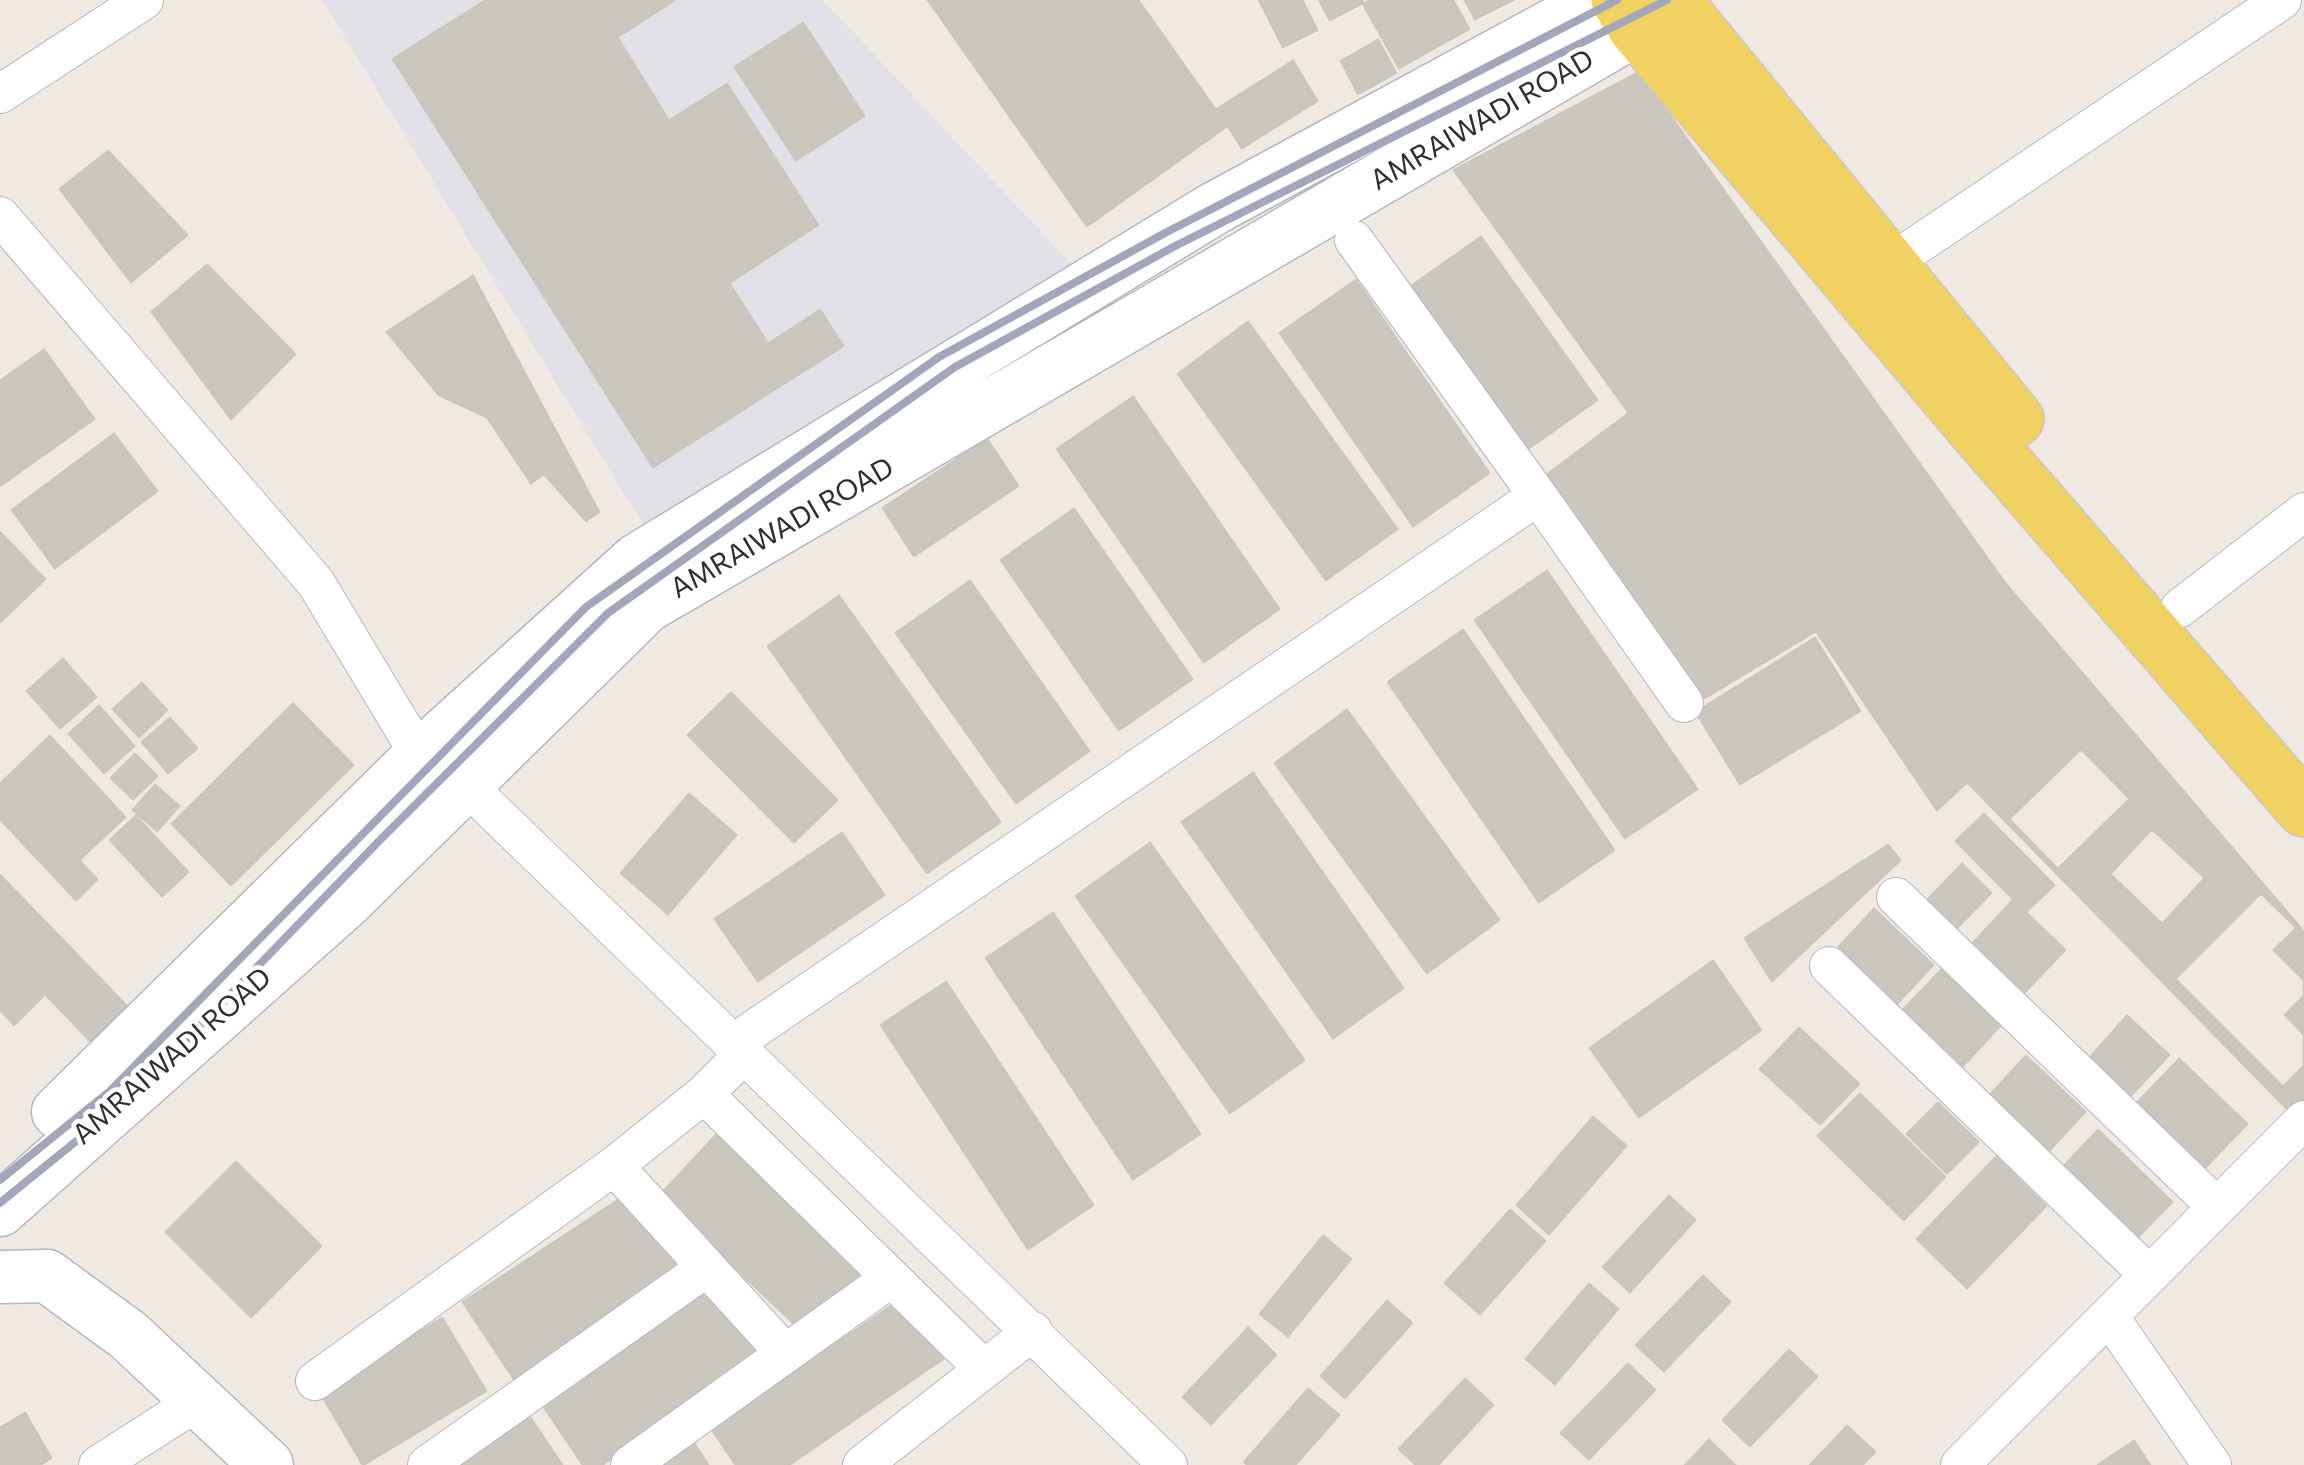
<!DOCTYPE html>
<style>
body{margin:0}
canvas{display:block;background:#efe9e1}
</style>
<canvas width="2304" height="1465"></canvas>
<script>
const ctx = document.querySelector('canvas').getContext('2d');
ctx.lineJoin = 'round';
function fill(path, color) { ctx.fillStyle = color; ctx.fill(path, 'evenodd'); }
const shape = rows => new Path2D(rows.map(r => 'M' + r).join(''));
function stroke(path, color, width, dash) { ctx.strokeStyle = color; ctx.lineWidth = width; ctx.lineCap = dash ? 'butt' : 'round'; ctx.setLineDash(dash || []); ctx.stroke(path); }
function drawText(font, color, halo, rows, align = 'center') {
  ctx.font = font + ' Commissioner,sans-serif'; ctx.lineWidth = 9; ctx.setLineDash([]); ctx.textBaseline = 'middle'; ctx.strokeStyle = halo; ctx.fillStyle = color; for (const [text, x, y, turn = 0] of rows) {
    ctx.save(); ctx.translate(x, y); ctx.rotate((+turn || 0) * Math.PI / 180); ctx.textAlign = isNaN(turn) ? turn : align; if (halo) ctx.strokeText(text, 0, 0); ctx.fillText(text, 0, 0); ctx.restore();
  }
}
fill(shape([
 [322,0,823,0,1077,270,650,536]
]), '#e3e1e8');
const building = shape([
 [486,0,675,0,617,37,669,121,727,84,818,225,729,283,768,344,820,310,843,346,653,467,393,59,486,0],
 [928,0,1138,0,1227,126,1087,226,928,0],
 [1259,0,1302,0,1317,30,1283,47,1259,0],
 [1319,0,1361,0,1363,3,1330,20,1319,0],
 [1370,0,1453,0,1469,29,1399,68,1363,4,1370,0],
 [1465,0,1513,0,1475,19,1465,0],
 [803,23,864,116,796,160,735,67,803,23],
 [1378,40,1396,73,1358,94,1341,61,1378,40],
 [1293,61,1317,101,1242,148,1217,109,1293,61],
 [1639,72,2005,583,2304,932,2304,1099,2290,1112,1967,782,1937,810,1816,631,1693,705,1540,480,1629,413,1454,170,1639,72],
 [108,151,187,235,131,282,60,189,108,151],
 [1481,237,1597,400,1525,451,1410,287,1481,237],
 [207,265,295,354,231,419,152,312,207,265],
 [473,276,599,512,586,521,544,474,531,483,487,417,439,395,387,332,473,276],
 [1356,280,1489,473,1413,526,1280,333,1356,280],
 [1248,322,1397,529,1326,580,1178,374,1248,322],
 [44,350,94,419,0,486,0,381,44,350],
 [1133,397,1279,609,1204,662,1057,449,1133,397],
 [114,434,157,491,55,568,12,510,114,434],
 [987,439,1018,486,914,556,883,508,987,439],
 [1074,509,1192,679,1119,730,1001,560,1074,509],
 [0,532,45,579,0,622,0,532],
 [1547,571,1697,789,1625,838,1475,620,1547,571],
 [970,581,1089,751,1016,803,896,633,970,581],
 [839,596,1000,822,927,873,768,646,839,596],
 [1463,630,1614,850,1539,902,1388,682,1463,630],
 [1815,638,1860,711,1740,784,1696,712,1815,638],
 [63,659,96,697,60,728,27,691,63,659],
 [142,683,167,710,139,737,113,709,142,683],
 [731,693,837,800,794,842,688,735,731,693],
 [293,704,353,765,231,885,172,824,293,704],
 [99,706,134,746,104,773,69,734,99,706],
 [1347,710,1499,920,1427,973,1275,763,1347,710],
 [170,718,197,748,168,773,142,742,170,718],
 [50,736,125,817,79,860,97,879,76,900,0,819,0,784,50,736],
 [2081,749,2130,799,2058,869,2009,819,2081,749],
 [135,754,157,776,133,799,111,778,135,754],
 [1253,773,1403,988,1333,1038,1182,822,1253,773],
 [155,785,179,806,157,831,133,810,155,785],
 [689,794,736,835,668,914,621,873,689,794],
 [1984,814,2054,885,2026,912,1956,841,1984,814],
 [136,816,188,872,162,896,110,840,136,816],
 [2152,829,2205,878,2162,924,2110,874,2152,829],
 [842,833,884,895,758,981,715,919,842,833],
 [1150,843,1304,1060,1230,1113,1076,896,1150,843],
 [1888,845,1900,860,1772,981,1745,938,1888,845],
 [1962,864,1991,893,1957,928,1928,899,1962,864],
 [0,875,128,1007,92,1043,45,994,14,1025,0,1010,0,875],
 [2261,893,2297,928,2274,950,2304,980,2304,996,2285,1015,2304,1035,2304,1066,2283,1087,2175,979,2261,893],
 [2013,900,2065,950,2022,995,1970,946,2013,900],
 [1874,909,1933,965,1895,1006,1836,950,1874,909],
 [1053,913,1200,1134,1133,1179,986,958,1053,913],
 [1713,961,1761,1030,1639,1117,1590,1048,1713,961],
 [1941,970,2000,1026,1962,1067,1902,1011,1941,970],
 [946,982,1093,1205,1028,1249,881,1025,946,982],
 [2127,1016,2169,1055,2124,1103,2084,1064,2127,1016],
 [1799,1028,1859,1084,1820,1124,1760,1069,1799,1028],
 [2026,1056,2085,1112,2047,1153,1988,1097,2026,1056],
 [2179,1059,2247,1124,2201,1172,2133,1107,2179,1059],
 [1860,1094,1945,1177,1904,1220,1818,1136,1860,1094],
 [1938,1103,1978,1142,1947,1173,1907,1134,1938,1103],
 [1593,1117,1626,1146,1549,1234,1517,1205,1593,1117],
 [2098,1130,2172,1202,2133,1242,2060,1170,2098,1130],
 [716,1135,862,1271,804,1333,659,1196,716,1135],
 [1996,1157,2046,1206,1967,1288,1917,1239,1996,1157],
 [236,1162,321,1246,251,1317,166,1232,236,1162],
 [632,1191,684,1271,516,1382,463,1302,632,1191],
 [1669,1196,1695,1220,1630,1292,1603,1267,1669,1196],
 [1510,1210,1545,1241,1480,1314,1445,1283,1510,1210],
 [1323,1236,1351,1259,1288,1336,1260,1314,1323,1236],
 [1703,1276,1730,1302,1664,1371,1636,1345,1703,1276],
 [1589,1284,1618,1309,1555,1384,1526,1359,1589,1284],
 [717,1285,764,1354,602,1465,583,1465,542,1404,717,1285],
 [903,1298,944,1358,789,1465,736,1465,711,1428,903,1298],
 [1387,1301,1412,1323,1345,1398,1321,1376,1387,1301],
 [442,1318,486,1391,363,1465,320,1392,442,1318],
 [1248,1328,1276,1355,1211,1424,1183,1397,1248,1328],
 [1789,1350,1817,1377,1750,1446,1723,1420,1789,1350],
 [1628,1364,1655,1390,1589,1459,1561,1433,1628,1364],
 [1465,1379,1493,1405,1438,1465,1416,1465,1399,1449,1465,1379],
 [1308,1389,1339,1415,1295,1465,1248,1465,1244,1462,1308,1389],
 [525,1410,562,1465,444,1465,525,1410],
 [25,1413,51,1458,40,1465,0,1465,0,1428,25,1413],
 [1847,1426,1875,1452,1862,1465,1810,1465,1847,1426],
 [1709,1440,1735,1465,1685,1465,1709,1440],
 [2134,1441,2150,1465,2098,1465,2134,1441],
 [693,1442,708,1465,659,1465,693,1442]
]);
fill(building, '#cbc7bf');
stroke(building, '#cbc5ba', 2.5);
const street = shape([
 [0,94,144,0],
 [0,216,316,583,420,756,466,785,1168,1465],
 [1889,264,2282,0],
 [1538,496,1684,703],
 [2180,608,2304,512],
 [1896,897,2217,1207],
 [1829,966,2149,1275],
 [734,1043,1538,496,1354,240],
 [745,1053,704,1094,984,1369],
 [704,1094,614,1166,785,1353],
 [2109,1316,2212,1465],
 [315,1381,614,1166],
 [98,1465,198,1401],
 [427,1465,706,1268],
 [630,1465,891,1278],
 [862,1465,1033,1331],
 [1960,1465,2304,1120]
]);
const secondary = shape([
 [58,1112,420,756,637,560,1215,208,1599,0],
 [0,1210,347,901,647,606,1637,29,1673,3],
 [0,1277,47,1276,128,1335,267,1465]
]);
const primary = shape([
 [1619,0,1637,29,1971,424,2304,809],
 [1673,0,2016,419]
]);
stroke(street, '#b4b7c1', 40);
stroke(secondary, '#b4b7c1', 55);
stroke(primary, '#c9c9c9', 58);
stroke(street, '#fff', 38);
stroke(secondary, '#fff', 52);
stroke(primary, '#f2d163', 55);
stroke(shape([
 [0,1180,110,1091,586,607,939,357,1165,233,1617,0],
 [0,1203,133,1095,381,839,608,613,955,367,1177,245,1667,0]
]), '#a3a6b8', 8);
drawText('28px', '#2e2e2e', '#fff', [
 ["AMRAIWADI ROAD",1482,120,-30],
 ["AMRAIWADI ROAD",782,528,-30],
 ["AMRAIWADI ROAD",172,1056,-41]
]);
</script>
